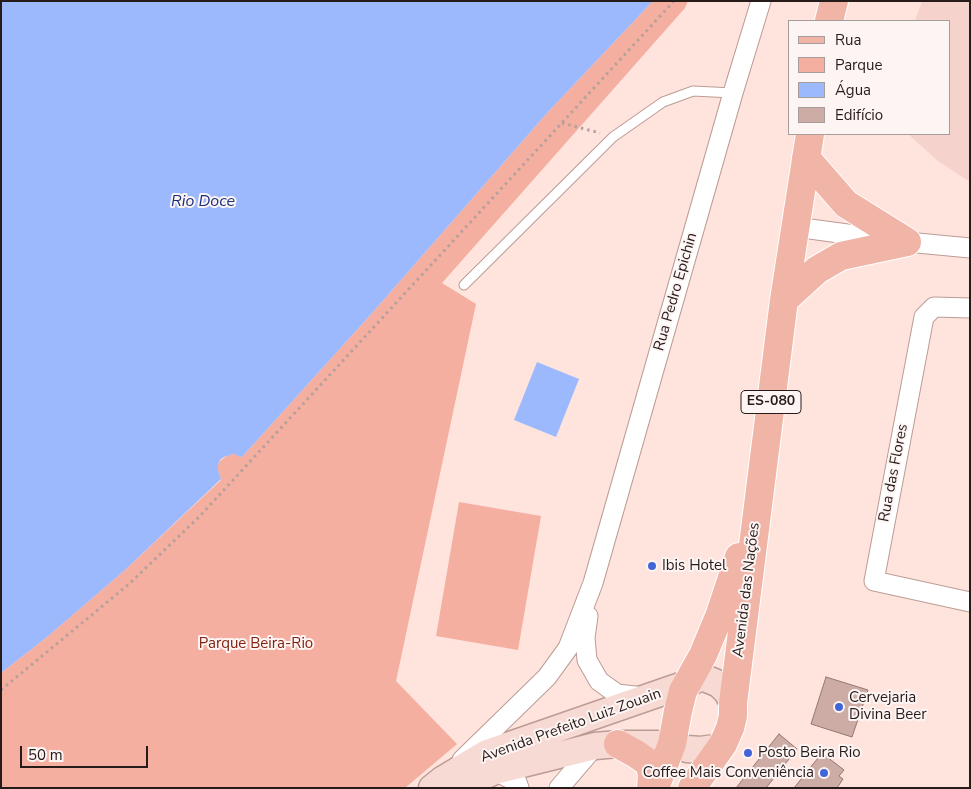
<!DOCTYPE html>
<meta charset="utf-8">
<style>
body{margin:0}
#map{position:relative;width:971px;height:789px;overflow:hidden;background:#ffe3dd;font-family:"Nunito Sans",sans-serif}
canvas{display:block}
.frame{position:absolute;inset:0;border:2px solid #271b19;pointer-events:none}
.legend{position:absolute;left:788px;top:20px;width:162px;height:115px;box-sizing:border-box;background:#fdf5f4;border:1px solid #a79e9c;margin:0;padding:6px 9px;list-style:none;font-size:15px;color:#271b19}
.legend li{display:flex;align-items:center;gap:10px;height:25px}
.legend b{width:25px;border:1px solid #a79e9c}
.scale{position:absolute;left:20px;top:746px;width:128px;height:22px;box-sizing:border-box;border:2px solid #271b19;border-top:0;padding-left:6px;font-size:15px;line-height:18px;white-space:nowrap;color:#271b19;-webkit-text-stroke:4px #fdf5f4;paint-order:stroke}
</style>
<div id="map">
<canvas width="971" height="789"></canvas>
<div class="frame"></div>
<ul class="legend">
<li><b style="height:6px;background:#f1b5a8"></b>Rua</li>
<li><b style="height:14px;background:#f5afa0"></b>Parque</li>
<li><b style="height:14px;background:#9db9fe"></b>Água</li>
<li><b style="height:14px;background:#ccaca5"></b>Edifício</li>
</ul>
<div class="scale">50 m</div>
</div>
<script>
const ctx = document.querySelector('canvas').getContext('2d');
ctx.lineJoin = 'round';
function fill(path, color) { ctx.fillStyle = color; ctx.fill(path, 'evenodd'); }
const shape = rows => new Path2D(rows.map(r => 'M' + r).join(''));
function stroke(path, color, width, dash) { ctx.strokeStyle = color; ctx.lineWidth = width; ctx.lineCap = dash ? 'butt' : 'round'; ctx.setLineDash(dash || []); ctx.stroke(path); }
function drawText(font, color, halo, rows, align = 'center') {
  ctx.font = font + ' "Nunito Sans",sans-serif'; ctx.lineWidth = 4; ctx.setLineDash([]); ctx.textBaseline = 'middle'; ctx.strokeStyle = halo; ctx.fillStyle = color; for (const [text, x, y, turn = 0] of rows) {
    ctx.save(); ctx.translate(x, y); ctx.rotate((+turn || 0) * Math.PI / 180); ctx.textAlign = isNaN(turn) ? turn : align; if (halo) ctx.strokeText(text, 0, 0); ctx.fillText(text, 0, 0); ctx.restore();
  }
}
fill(shape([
 [922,1,970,1,970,182,938,161,908,134,950,134,950,21,915,21]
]), '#f5d3cc');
fill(shape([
 [653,1,688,1,685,8,442,283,476,304,396,681,457,744,405,788,1,788,1,673,47,637,125,570,221,480,218,470,218,465,220,461,228,455,233,454,242,457,373,312,548,112],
 [459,502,541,516,518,650,436,636]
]), '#f5afa0');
fill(shape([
 [1,1,653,1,548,112,373,312,242,457,233,454,224,457,220,460,218,465,218,470,221,479,125,570,47,637,1,673],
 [537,362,579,379,556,437,514,420]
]), '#9db9fe');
const building = shape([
 [826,677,868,690,852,737,811,724,826,677],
 [779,734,797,749,766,788,736,788,779,734],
 [822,753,844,770,839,776,843,779,837,788,794,788,822,753]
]);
fill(building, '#ccaca5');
stroke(building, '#957770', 1);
const lane = shape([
 [464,285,613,137,663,102,693,91,733,93]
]);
const street = shape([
 [795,227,907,242,970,248],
 [970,308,934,307,924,317,874,581,970,602],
 [588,616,585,638,587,660,599,681,617,694,644,697],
 [462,760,547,677,568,648,593,583,733,93,761,1],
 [495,771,517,782,519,788],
 [559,788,595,746]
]);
const secondary = shape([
 [432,788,442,780,487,753,686,684,700,678,707,679,719,684,727,692,733,703],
 [456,788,495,771,595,746,618,744,672,744,687,749,700,750,715,748,723,744]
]);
const primary = shape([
 [829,21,834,1],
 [806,158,846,204,907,242],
 [784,300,817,270,841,256,907,242],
 [618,744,636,754,649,763,652,774,651,788],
 [655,788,672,744,678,711,683,691,703,655,720,614,739,557],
 [692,788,723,744,730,728,733,716,733,703,784,300,810,134]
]);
stroke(lane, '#bc9c95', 11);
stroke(street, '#bc9c95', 21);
stroke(secondary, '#bc9c95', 29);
stroke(primary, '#fff', 30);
stroke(shape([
 [562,123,600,133],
 [1,690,129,584,199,517,674,1]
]), '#b6a09b', 3, [2.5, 4]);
stroke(lane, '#fff', 9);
stroke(street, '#fff', 19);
stroke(secondary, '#f8dad4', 26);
stroke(primary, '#f1b5a8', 28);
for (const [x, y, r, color] of [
 [652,566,5,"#4165d7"],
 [839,707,5,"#4165d7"],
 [748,753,5,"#4165d7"],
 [824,773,5,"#4165d7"]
]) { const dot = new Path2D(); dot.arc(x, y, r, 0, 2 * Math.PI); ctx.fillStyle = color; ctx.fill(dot); stroke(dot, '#fdf5f4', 2); }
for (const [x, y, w] of [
 [771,402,60]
]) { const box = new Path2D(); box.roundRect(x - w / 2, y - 11.5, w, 23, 4); ctx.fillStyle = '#fdf5f4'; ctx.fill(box); stroke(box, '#271b19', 1); }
drawText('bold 14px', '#271b19', null, [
 ["ES-080",771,402]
]);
drawText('15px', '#271b19', '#fdf5f4', [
 ["Rua Pedro Epichin",676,292,-74],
 ["Rua das Flores",894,473,-79],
 ["Avenida das Nações",747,590,-83],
 ["Avenida Prefeito Luiz Zouain",571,726,-20]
]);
drawText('15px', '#271b19', '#fdf5f4', [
 ["Ibis Hotel",662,566],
 ["Cervejaria",849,698],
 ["Divina Beer",849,715],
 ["Posto Beira Rio",758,753],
 ["Coffee Mais Conveniência",814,773,"right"]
], 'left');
drawText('15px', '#812211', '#fdf5f4', [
 ["Parque Beira-Rio",256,644]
]);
drawText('italic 16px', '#1b307d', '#fdf5f4', [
 ["Rio Doce",203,202]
]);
</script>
